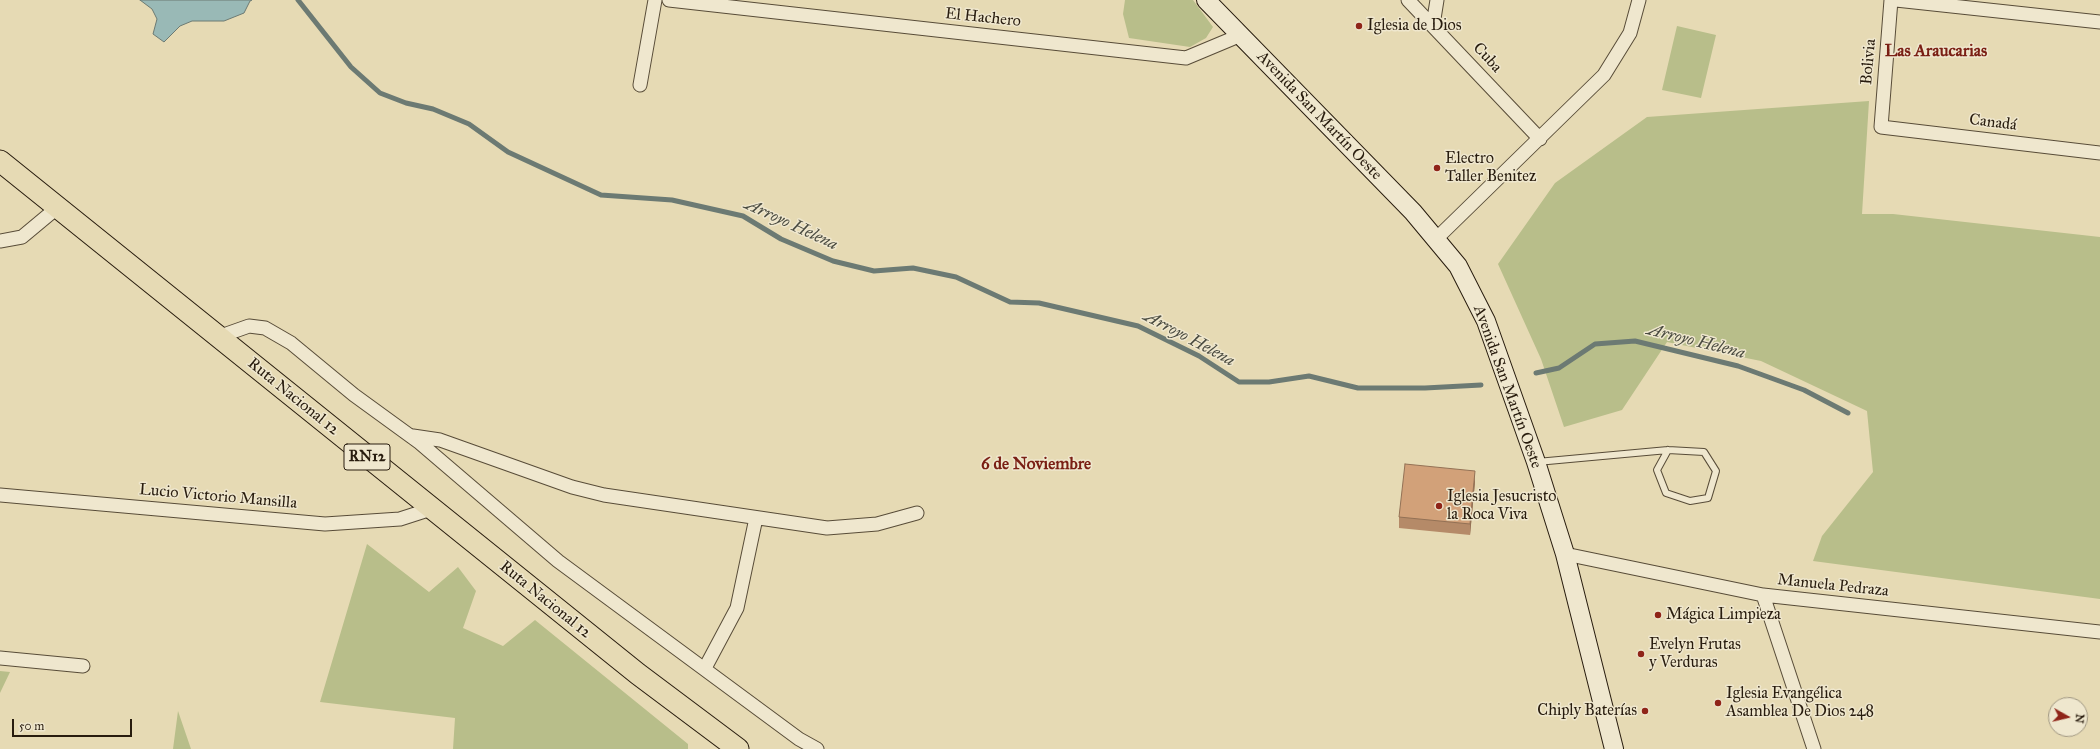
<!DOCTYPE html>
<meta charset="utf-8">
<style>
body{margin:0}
#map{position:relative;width:2100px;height:749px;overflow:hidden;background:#e6dab4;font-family:"IM FELL Great Primer",serif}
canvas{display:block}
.north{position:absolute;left:2048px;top:697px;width:40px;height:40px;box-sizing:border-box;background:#efe7ce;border:1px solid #9f9681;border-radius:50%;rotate:98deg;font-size:11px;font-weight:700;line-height:16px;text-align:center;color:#281c0e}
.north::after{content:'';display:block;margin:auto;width:14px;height:18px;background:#8f2418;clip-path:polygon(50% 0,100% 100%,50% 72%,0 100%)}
.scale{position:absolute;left:12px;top:719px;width:120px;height:18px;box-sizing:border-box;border:2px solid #281c0e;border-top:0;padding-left:5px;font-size:12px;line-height:14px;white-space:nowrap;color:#281c0e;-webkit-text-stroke:3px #efe7ce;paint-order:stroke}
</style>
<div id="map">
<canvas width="2100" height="749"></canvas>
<div class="north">N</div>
<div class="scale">50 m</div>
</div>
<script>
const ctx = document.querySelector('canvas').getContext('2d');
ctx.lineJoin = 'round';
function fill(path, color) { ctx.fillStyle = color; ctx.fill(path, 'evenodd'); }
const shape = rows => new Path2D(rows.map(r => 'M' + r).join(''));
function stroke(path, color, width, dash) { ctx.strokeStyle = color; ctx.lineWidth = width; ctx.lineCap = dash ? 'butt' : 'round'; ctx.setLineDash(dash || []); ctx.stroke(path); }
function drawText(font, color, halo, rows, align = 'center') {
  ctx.font = font + ' "IM FELL Great Primer",serif'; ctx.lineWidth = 3; ctx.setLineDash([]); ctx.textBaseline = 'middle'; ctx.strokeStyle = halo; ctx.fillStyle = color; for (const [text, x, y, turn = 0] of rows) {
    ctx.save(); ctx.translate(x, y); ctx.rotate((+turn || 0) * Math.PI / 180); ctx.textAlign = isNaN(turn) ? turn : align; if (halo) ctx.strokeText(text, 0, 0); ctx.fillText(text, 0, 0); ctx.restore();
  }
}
fill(shape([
 [1125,0,1193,0,1213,27,1206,38,1190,47,1129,38,1123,14],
 [1677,26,1716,35,1701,98,1662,90],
 [1869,101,1862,214,1893,214,2100,237,2100,599,1813,561,1822,536,1873,472,1867,411,1761,361,1667,342,1622,410,1564,427,1541,359,1498,264,1555,183,1647,117],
 [367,544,429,592,458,567,476,591,463,628,503,646,535,620,688,744,688,749,453,749,455,718,320,702],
 [0,671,10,672,0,693],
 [178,711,191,749,173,749]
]), '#b8be8a');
const water = shape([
 [140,0,252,0,250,1,244,13,224,21,192,21,180,26,164,42,153,34,157,19,152,9,140,0]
]);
fill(water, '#99b9b6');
stroke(water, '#6c7a73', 1);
stroke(shape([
 [298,0,351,67,380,93,406,103,433,109,469,124,508,152,601,195,672,200,743,216,781,239,833,261,874,271,913,268,956,277,1010,302,1039,303,1138,326,1199,356,1239,382,1269,382,1309,376,1358,388,1425,388,1481,385],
 [1536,373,1559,368,1595,344,1635,341,1738,366,1804,390,1848,413]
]), '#6c7a73', 5);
const service = shape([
 [1537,462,1668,450,1704,452,1716,471,1708,498,1690,501,1666,493,1657,470,1668,450]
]);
const minor = shape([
 [669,0,1186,58,1241,35],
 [1408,0,1540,139],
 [1891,0,1881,127,2100,153],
 [1896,0,2100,22],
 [1433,25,1437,0],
 [640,85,655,0],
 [1436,239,1604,75,1630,33,1639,0],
 [0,241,22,237,58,207],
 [218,337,249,326,265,328,291,343,354,395,420,443,558,561,799,739,817,749],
 [413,436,440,440,572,487,604,495,827,528,877,524,917,513],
 [0,495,325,524,400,519,431,509],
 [1565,554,1763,595,2100,632],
 [1763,595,1814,749],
 [0,658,83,666],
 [705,668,737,608,756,518]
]);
const secondary = shape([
 [1206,0,1413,212,1458,266,1486,321,1536,462,1565,554,1614,749]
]);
const trunk = shape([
 [0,161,638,674,738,749]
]);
stroke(service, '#584c38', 8);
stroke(minor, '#584c38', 15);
stroke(secondary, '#281c0e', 20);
stroke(trunk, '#281c0e', 23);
stroke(service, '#efe7ce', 6);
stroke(minor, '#efe7ce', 13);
stroke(secondary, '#efe7ce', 18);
stroke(trunk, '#e6dab4', 21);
fill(shape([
 [1475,482,1470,535,1399,528,1399,517]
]), '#b58a68');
fill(shape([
 [1475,471,1475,482,1470,535,1470,524]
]), '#937155');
const building = shape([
 [1405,464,1475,471,1470,524,1399,517,1405,464]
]);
fill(building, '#d2a179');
stroke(building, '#937155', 1);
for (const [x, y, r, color] of [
 [1359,26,4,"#8f2418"],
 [1437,168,4,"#8f2418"],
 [1439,506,4,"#8f2418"],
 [1658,615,4,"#8f2418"],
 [1641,654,4,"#8f2418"],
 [1718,703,4,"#8f2418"],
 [1645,711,4,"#8f2418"]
]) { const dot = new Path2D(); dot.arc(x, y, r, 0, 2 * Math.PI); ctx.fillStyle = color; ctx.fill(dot); stroke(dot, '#efe7ce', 1.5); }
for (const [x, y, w] of [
 [367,457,46]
]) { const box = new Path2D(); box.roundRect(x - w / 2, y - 13, w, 26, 3); ctx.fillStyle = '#efe7ce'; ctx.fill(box); stroke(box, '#281c0e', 1); }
drawText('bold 15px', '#281c0e', null, [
 ["RN12",367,457]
]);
drawText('16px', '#281c0e', '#efe7ce', [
 ["El Hachero",983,18,6],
 ["Cuba",1487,58,47],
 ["Bolivia",1869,62,-85],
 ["Avenida San Martín Oeste",1319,116,46],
 ["Canadá",1993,123,7],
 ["Avenida San Martín Oeste",1507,387,70],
 ["Ruta Nacional 12",293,397,39],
 ["Lucio Victorio Mansilla",218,497,5],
 ["Manuela Pedraza",1833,586,6],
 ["Ruta Nacional 12",545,600,39]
]);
drawText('16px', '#281c0e', '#efe7ce', [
 ["Iglesia de Dios",1367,26],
 ["Electro",1445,159],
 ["Taller Benitez",1445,177],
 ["Iglesia Jesucristo",1447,497],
 ["la Roca Viva",1447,515],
 ["Mágica Limpieza",1666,615],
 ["Evelyn Frutas",1649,645],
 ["y Verduras",1649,663],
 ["Iglesia Evangélica",1726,694],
 ["Asamblea De Dios 248",1726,712],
 ["Chiply Baterías",1637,711,"right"]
], 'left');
drawText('bold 17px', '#7a1f14', '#efe7ce', [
 ["Las Araucarias",1936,52],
 ["6 de Noviembre",1036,465]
]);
drawText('italic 17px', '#4a4b40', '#efe7ce', [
 ["Arroyo Helena",791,225,25],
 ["Arroyo Helena",1189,339,28],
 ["Arroyo Helena",1696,342,14]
]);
</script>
